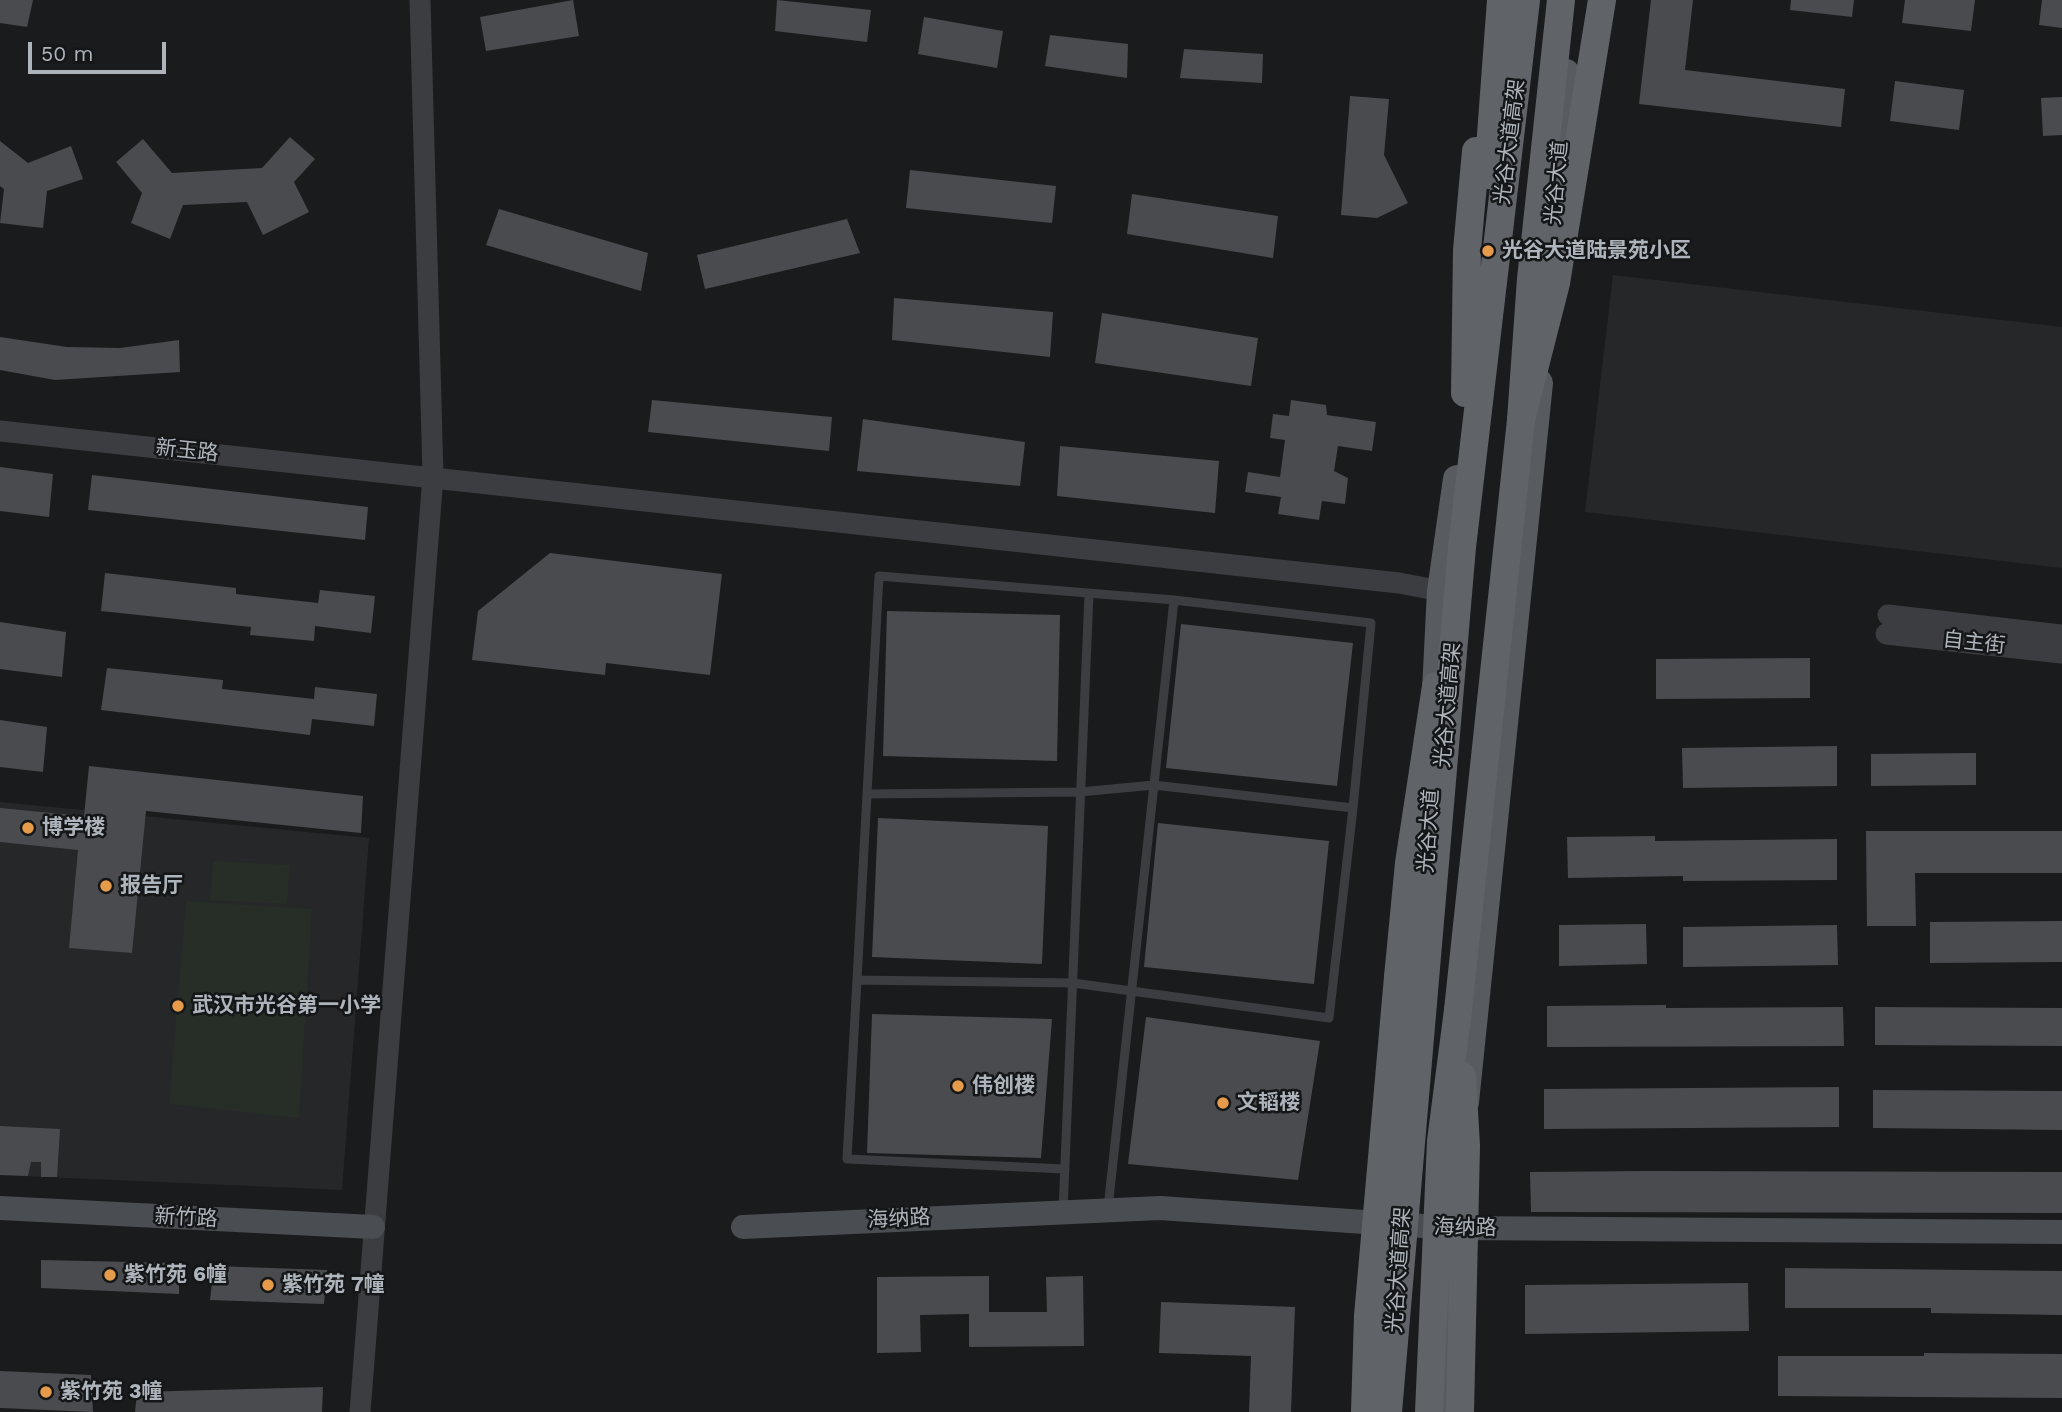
<!DOCTYPE html>
<meta charset="utf-8">
<style>
body{margin:0}
#map{position:relative;width:2062px;height:1412px;overflow:hidden;background:#1a1b1c;font-family:"Work Sans",sans-serif}
canvas{display:block}
.scale{position:absolute;left:28px;top:42px;width:138px;height:32px;box-sizing:border-box;border:4px solid #aeb4bb;border-top:0;padding-left:9px;font-size:21px;line-height:24px;white-space:nowrap;color:#aeb4bb;-webkit-text-stroke:5px #151617;paint-order:stroke}
</style>
<div id="map">
<canvas width="2062" height="1412"></canvas>
<div class="scale">50 m</div>
</div>
<script>
const ctx = document.querySelector('canvas').getContext('2d');
ctx.lineJoin = 'round';
function fill(path, color) { ctx.fillStyle = color; ctx.fill(path, 'evenodd'); }
const shape = rows => new Path2D(rows.map(r => 'M' + r).join(''));
function stroke(path, color, width, dash) { ctx.strokeStyle = color; ctx.lineWidth = width; ctx.lineCap = dash ? 'butt' : 'round'; ctx.setLineDash(dash || []); ctx.stroke(path); }
function drawText(font, color, halo, rows, align = 'center') {
  ctx.font = font + ' "Work Sans","Noto Sans SC",sans-serif'; ctx.lineWidth = 5; ctx.setLineDash([]); ctx.textBaseline = 'middle'; ctx.strokeStyle = halo; ctx.fillStyle = color; for (const [text, x, y, turn = 0] of rows) {
    ctx.save(); ctx.translate(x, y); ctx.rotate((+turn || 0) * Math.PI / 180); ctx.textAlign = isNaN(turn) ? turn : align; if (halo) ctx.strokeText(text, 0, 0); ctx.fillText(text, 0, 0); ctx.restore();
  }
}
fill(shape([
 [1613,275,2062,327,2062,568,1585,512],
 [0,802,369,838,342,1190,0,1175]
]), '#262729');
fill(shape([
 [213,861,290,865,287,904,210,900],
 [186,901,312,909,299,1118,169,1104]
]), '#262e27');
fill(shape([
 [0,0,33,0,27,27,0,23],
 [573,0,579,36,486,51,480,17],
 [777,0,871,10,867,42,775,31],
 [1651,0,1693,0,1685,70,1845,89,1841,127,1639,104],
 [1791,0,1854,0,1852,17,1790,10],
 [1905,0,1975,0,1971,31,1902,23],
 [2042,0,2062,0,2062,28,2039,25],
 [924,17,1003,31,997,68,918,54],
 [1050,35,1128,44,1127,78,1045,66],
 [1184,49,1263,54,1262,83,1180,78],
 [1895,81,1964,90,1959,130,1890,121],
 [1350,96,1389,99,1384,155,1408,203,1377,218,1341,215],
 [2062,97,2062,135,2043,136,2041,98],
 [290,137,315,159,294,182,309,212,263,235,247,202,183,205,170,239,131,223,142,193,116,162,143,139,172,173,262,168],
 [0,141,28,163,71,146,83,179,47,191,43,228,0,223,4,189,0,186],
 [910,170,1056,186,1052,223,906,208],
 [1132,194,1278,216,1273,258,1127,234],
 [499,209,648,253,641,291,486,245],
 [847,219,860,253,705,289,697,255],
 [894,298,1053,312,1050,357,892,340],
 [1102,313,1258,338,1251,386,1095,363],
 [0,337,67,347,120,348,179,340,180,372,55,380,0,370],
 [652,400,832,417,829,451,648,432],
 [1291,400,1326,405,1327,415,1376,422,1372,451,1338,446,1334,471,1348,478,1345,504,1322,501,1319,520,1278,514,1281,497,1245,492,1248,472,1280,477,1285,440,1270,438,1273,414,1289,416],
 [863,419,1025,442,1020,486,857,471],
 [1060,446,1219,461,1215,513,1057,496],
 [0,467,53,474,49,517,0,511],
 [92,475,368,507,365,540,88,510],
 [550,553,722,574,710,675,606,663,605,675,472,660,478,611],
 [105,573,236,588,236,594,318,603,320,590,375,596,371,633,315,626,314,641,250,635,251,627,101,611],
 [887,611,1060,615,1057,761,883,756],
 [0,622,66,632,62,677,0,669],
 [1181,624,1353,643,1337,786,1166,768],
 [1810,658,1810,698,1656,699,1656,659],
 [107,668,223,680,222,689,314,699,315,687,377,694,374,726,312,719,310,735,101,710],
 [0,720,47,727,43,772,0,767],
 [1837,746,1837,786,1683,788,1682,748],
 [1976,753,1976,785,1871,786,1871,754],
 [89,766,363,796,361,833,146,811,132,953,69,948,78,850,0,842,0,808,84,816],
 [878,818,1048,826,1042,964,872,957],
 [1158,823,1329,841,1314,984,1144,967],
 [1866,831,2062,831,2062,873,1915,873,1916,926,1867,926],
 [1655,836,1655,841,1837,839,1837,880,1683,881,1683,876,1568,878,1567,837],
 [2062,921,2062,962,1930,963,1930,922],
 [1646,924,1647,964,1559,966,1559,925],
 [1837,925,1838,965,1683,967,1683,927],
 [1666,1005,1666,1008,1843,1007,1844,1046,1547,1047,1547,1006],
 [1875,1007,2062,1008,2062,1046,1875,1045],
 [872,1014,1052,1019,1041,1158,867,1153],
 [1146,1017,1320,1041,1298,1180,1128,1164],
 [1839,1087,1839,1127,1544,1129,1544,1089],
 [1873,1090,2062,1091,2062,1130,1873,1128],
 [0,1126,60,1129,57,1177,41,1177,41,1162,31,1162,28,1176,0,1175],
 [1649,1171,2062,1172,2062,1213,1531,1212,1530,1172],
 [41,1260,179,1263,179,1294,41,1288],
 [214,1266,327,1270,324,1304,210,1300],
 [1785,1268,2062,1271,2062,1315,1931,1313,1931,1308,1785,1308],
 [989,1276,989,1312,1047,1312,1046,1277,1083,1276,1084,1346,969,1347,969,1314,920,1315,921,1352,877,1353,877,1277],
 [1748,1283,1749,1331,1525,1334,1525,1285],
 [1161,1302,1295,1307,1291,1412,1249,1412,1251,1356,1159,1353],
 [1924,1353,2062,1354,2062,1398,1778,1396,1778,1356,1924,1356],
 [0,1371,91,1375,93,1412,0,1408],
 [323,1387,322,1412,135,1412,137,1392]
]), '#494b4f');
stroke(shape([
 [879,576,1174,600,1371,623,1353,808,1154,785,1080,792,867,794,879,576],
 [867,794,857,980,1073,983,1329,1018,1353,808],
 [857,980,847,1159,1065,1169],
 [1108,1208,1174,600],
 [1063,1211,1089,594]
]), '#3c3d41', 9);
stroke(shape([
 [0,431,1399,583,1441,591],
 [1888,615,2062,635],
 [1886,634,2062,653],
 [360,1412,433,476,420,0]
]), '#3c3d41', 21);
stroke(shape([
 [0,1208,373,1227],
 [743,1227,1160,1208,1452,1228,2062,1232]
]), '#4a4d51', 24);
stroke(shape([
 [1553,235,1566,73],
 [1435,710,1441,591,1457,479],
 [1465,1102,1539,383],
 [1444,1412,1450,1278]
]), '#585b60', 28);
stroke(shape([
 [1398,977,1409,863,1436,686],
 [1458,1010,1521,420,1531,279,1561,0]
]), '#606469', 28);
stroke(shape([
 [1488,175,1501,0],
 [1465,393,1467,250,1476,151],
 [1521,420,1556,283,1602,0],
 [1365,1412,1368,1316,1398,977],
 [1388,1412,1462,547,1526,0],
 [1429,1412,1441,1141,1458,1010],
 [1460,1412,1466,1146,1462,1076]
]), '#606469', 28);
for (const [x, y, r, color] of [
 [1488,251,7,"#e59b4a"],
 [28,828,7,"#e59b4a"],
 [106,886,7,"#e59b4a"],
 [178,1006,7,"#e59b4a"],
 [958,1086,7,"#e59b4a"],
 [1223,1103,7,"#e59b4a"],
 [110,1275,7,"#e59b4a"],
 [268,1285,7,"#e59b4a"],
 [46,1392,7,"#e59b4a"]
]) { const dot = new Path2D(); dot.arc(x, y, r, 0, 2 * Math.PI); ctx.fillStyle = color; ctx.fill(dot); stroke(dot, '#151617', 2.5); }
drawText('21px', '#aeb4bb', '#151617', [
 ["光谷大道高架",1510,142,-83],
 ["光谷大道",1557,183,-85],
 ["新玉路",187,451,6],
 ["自主街",1974,643,6],
 ["光谷大道高架",1448,705,-85],
 ["光谷大道",1429,831,-86],
 ["新竹路",186,1218,3],
 ["海纳路",899,1219,-3],
 ["海纳路",1465,1228,1],
 ["光谷大道高架",1399,1270,-86]
]);
drawText('bold 21px', '#aeb4bb', '#151617', [
 ["光谷大道陆景苑小区",1502,251],
 ["博学楼",42,828],
 ["报告厅",120,886],
 ["武汉市光谷第一小学",192,1006],
 ["伟创楼",972,1086],
 ["文韬楼",1237,1103],
 ["紫竹苑 6幢",124,1275],
 ["紫竹苑 7幢",282,1285],
 ["紫竹苑 3幢",60,1392]
], 'left');
</script>
